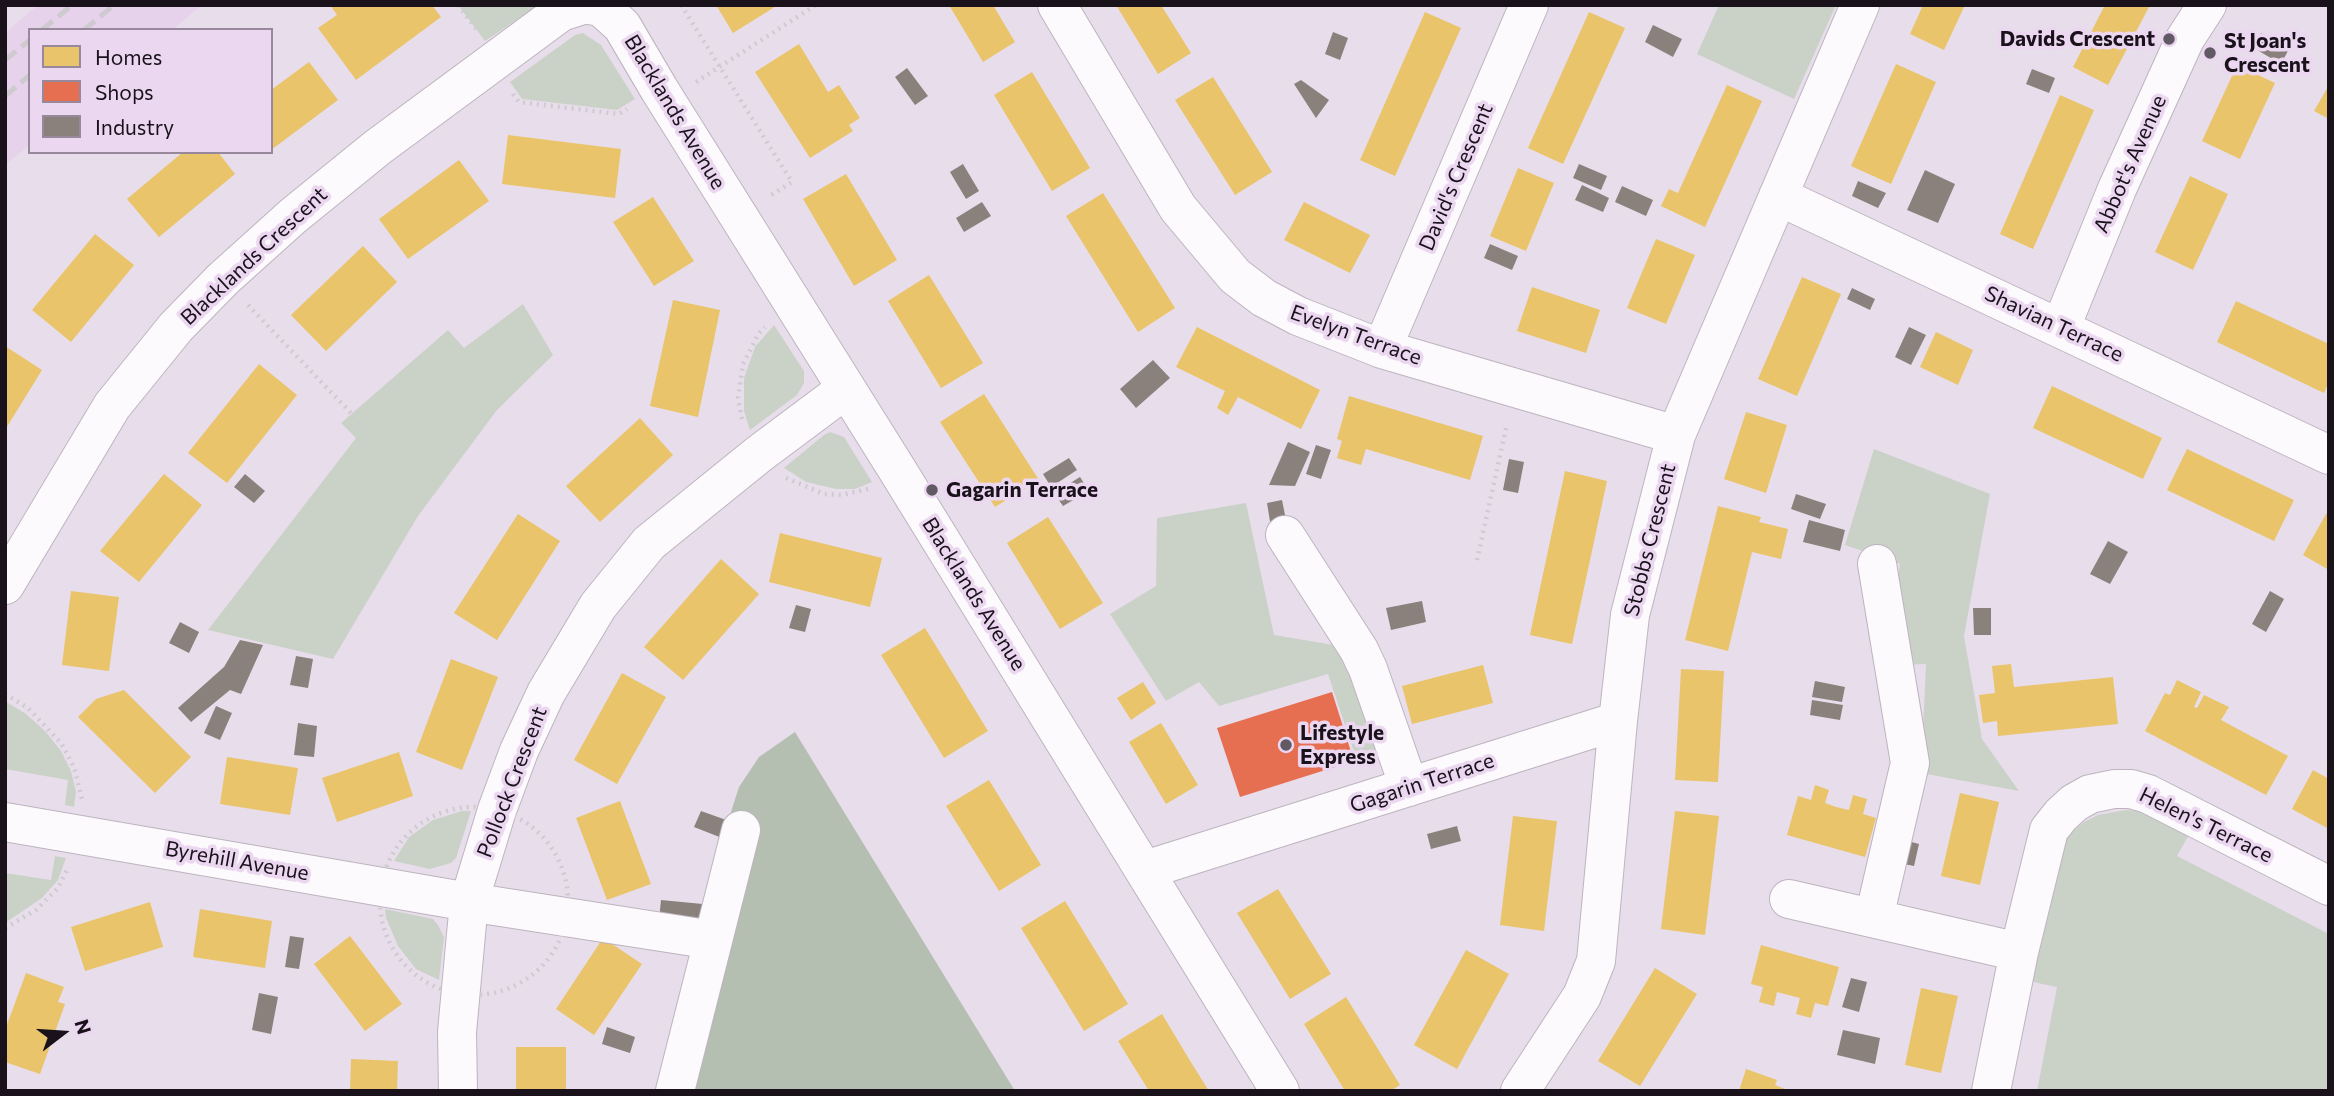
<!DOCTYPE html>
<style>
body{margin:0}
#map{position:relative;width:2334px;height:1096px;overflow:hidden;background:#e8ddeb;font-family:Commissioner,sans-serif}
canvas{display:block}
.frame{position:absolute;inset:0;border:7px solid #19121b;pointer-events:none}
.legend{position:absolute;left:28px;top:28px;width:245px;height:126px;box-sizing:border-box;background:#ecd7f1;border:2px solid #98889b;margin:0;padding:9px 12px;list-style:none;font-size:21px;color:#19121b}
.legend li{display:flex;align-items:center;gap:14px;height:35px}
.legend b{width:35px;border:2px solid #98889b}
.north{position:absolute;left:28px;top:998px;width:70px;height:70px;-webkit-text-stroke:5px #ecd7f1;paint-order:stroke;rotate:73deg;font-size:19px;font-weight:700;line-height:28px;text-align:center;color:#19121b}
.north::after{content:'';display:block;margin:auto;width:24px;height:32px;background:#19121b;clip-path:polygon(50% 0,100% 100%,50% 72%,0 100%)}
</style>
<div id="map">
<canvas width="2334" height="1096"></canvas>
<div class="frame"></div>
<ul class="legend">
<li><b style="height:19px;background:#e9c46a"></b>Homes</li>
<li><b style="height:19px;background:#e76f51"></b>Shops</li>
<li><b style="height:19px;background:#8a817c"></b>Industry</li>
</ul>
<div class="north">N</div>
</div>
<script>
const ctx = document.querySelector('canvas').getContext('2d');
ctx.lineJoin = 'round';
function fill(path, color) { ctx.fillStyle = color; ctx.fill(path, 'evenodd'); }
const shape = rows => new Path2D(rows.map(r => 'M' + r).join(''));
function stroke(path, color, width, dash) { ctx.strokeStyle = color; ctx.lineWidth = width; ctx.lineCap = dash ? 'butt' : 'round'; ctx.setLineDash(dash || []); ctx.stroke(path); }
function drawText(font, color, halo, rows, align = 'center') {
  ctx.font = font + ' Commissioner,sans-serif'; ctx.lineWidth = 7; ctx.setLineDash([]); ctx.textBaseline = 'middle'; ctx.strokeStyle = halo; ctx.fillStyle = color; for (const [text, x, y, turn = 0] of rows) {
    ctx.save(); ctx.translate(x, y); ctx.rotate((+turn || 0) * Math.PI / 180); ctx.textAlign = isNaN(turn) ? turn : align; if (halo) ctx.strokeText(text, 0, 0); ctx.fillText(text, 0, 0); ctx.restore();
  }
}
fill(shape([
 [38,5,202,5,172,30,30,30,30,145,5,165,5,33]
]), '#e6d3eb');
fill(shape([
 [458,5,539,5,485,41],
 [1719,5,1836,5,1794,99,1697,54],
 [583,33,601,45,635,99,617,110,522,99,510,82,575,35],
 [523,304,553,355,497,410,418,516,333,659,208,630,356,438,341,423,448,330,464,348],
 [774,325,804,371,804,383,797,395,750,430,744,411,744,378,755,347],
 [830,432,844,437,872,482,855,489,836,489,806,482,784,468,824,435],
 [1874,449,1990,494,1964,636,1982,739,2019,791,1921,773,1926,664,1905,665,1893,606,1900,564,1845,545],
 [1246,503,1274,635,1346,647,1388,751,1357,761,1328,674,1219,706,1199,682,1166,701,1110,614,1156,586,1157,518],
 [5,701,26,714,45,731,61,751,71,771,76,792,74,807,65,805,68,780,5,769],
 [2126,810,2146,812,2191,831,2177,856,2327,933,2329,931,2329,1091,2037,1091,2057,987,2028,981,2065,838,2084,822,2098,815],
 [462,811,471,811,456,858,451,863,430,869,394,861,409,837,433,820],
 [55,856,66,858,58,880,42,898,5,923,5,873,51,880],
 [385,909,433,919,438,925,444,937,439,980,416,969,398,946,386,918]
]), '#cad2c8');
fill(shape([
 [795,732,1015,1091,684,1091,752,822,730,815,739,787,759,757]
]), '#b4bfb1');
fill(shape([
 [330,5,432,5,441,17,356,80,318,28,337,15],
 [716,5,778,5,733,33],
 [949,5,993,5,1015,42,983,62],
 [1116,5,1161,5,1191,53,1158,74],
 [1923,5,1965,5,1944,50,1910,34],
 [2105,5,2150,5,2108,85,2073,67],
 [1425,12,1461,28,1395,176,1360,160],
 [1589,12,1625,28,1563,164,1528,148],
 [799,44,828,92,839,85,860,118,849,125,853,131,810,158,755,72],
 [309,62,338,100,271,150,271,90],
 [1896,64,1936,82,1891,184,1851,166],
 [2237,65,2275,83,2240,159,2202,141],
 [1032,72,1090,168,1052,191,994,95],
 [1213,77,1272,172,1235,195,1175,100],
 [1727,85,1762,101,1705,227,1661,206,1669,189,1678,193],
 [2329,85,2329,119,2314,111],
 [2060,95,2094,110,2033,249,2000,234],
 [508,135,621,149,615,198,502,184],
 [183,152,218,152,235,174,159,237,127,199],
 [459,160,489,201,408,259,379,219],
 [1518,168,1554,183,1526,251,1490,236],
 [846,174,897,260,854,286,803,199],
 [2190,176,2228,194,2193,270,2155,252],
 [1103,193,1175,308,1138,332,1066,216],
 [653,197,694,261,654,286,613,222],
 [1304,202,1370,235,1350,273,1284,240],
 [95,234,134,265,71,342,32,310],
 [1656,239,1695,255,1666,324,1627,308],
 [363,246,397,282,326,351,291,315],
 [929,275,983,363,941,388,888,301],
 [1802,277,1841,294,1797,396,1758,379],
 [1532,287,1600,310,1586,353,1517,331],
 [673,300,720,310,698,417,650,406],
 [2236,301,2329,344,2329,382,2324,393,2217,342],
 [1197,327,1320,390,1301,429,1238,397,1228,415,1217,408,1225,391,1176,367],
 [1936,332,1973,350,1958,385,1920,367],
 [5,346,42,370,5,430],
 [259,364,297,395,227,483,188,453],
 [2052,386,2162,438,2143,479,2033,428],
 [984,394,1039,480,995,507,940,422],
 [1349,396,1483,436,1470,480,1366,449,1361,465,1337,458,1342,441,1337,439],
 [1746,412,1787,425,1766,493,1724,479],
 [640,418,673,455,600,522,566,486],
 [2187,449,2294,500,2274,541,2167,490],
 [1565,471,1607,481,1572,644,1530,635],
 [164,474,202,505,139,582,100,551],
 [1718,506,1761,517,1759,522,1788,529,1781,559,1752,552,1728,651,1685,640],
 [518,514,560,541,497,640,454,613],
 [2326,514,2329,515,2329,570,2303,555],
 [1048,517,1103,603,1060,629,1007,543],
 [780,533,882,558,870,607,769,582],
 [721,559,759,594,683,680,644,647],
 [71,591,119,597,109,671,62,665],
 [925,628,988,731,944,758,881,655],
 [451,659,498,677,462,770,416,752],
 [2011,664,2014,687,2113,677,2118,724,1998,736,1997,721,1983,723,1979,695,1995,693,1992,666],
 [1483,665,1493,703,1412,724,1402,686],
 [1681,669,1724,671,1718,782,1675,780],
 [622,673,666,697,617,784,574,760],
 [2177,680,2201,692,2194,707,2197,708,2204,695,2229,707,2221,720,2288,756,2266,795,2145,731,2165,693,2170,695],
 [1143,682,1156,703,1131,720,1117,698],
 [124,690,191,757,155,793,78,717,96,699],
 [1161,723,1198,785,1166,804,1129,742],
 [399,752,413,796,337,822,322,778],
 [227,757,298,768,290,815,220,804],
 [2313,770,2329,779,2329,829,2292,809],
 [989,780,1041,865,999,891,946,806],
 [1815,785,1829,790,1825,803,1836,807,1849,810,1853,795,1867,799,1863,814,1876,818,1865,857,1787,835,1798,796,1811,800],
 [1960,793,1999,802,1980,885,1941,876],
 [620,801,651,884,607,900,576,818],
 [1675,811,1719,816,1705,935,1661,929],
 [1513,816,1557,821,1544,931,1500,925],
 [1278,889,1331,974,1290,999,1237,913],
 [1065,901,1128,1004,1084,1031,1021,928],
 [150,902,163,947,85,971,71,927],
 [200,909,272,921,265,968,193,957],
 [350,936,402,1004,365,1031,314,964],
 [603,938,642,964,594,1035,556,1009],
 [1761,945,1839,967,1828,1006,1815,1003,1811,1018,1796,1014,1800,998,1777,992,1774,1006,1759,1002,1763,987,1751,984],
 [1466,950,1509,974,1457,1069,1414,1045],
 [1655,968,1697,994,1640,1086,1598,1061],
 [26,973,64,987,58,1002,65,1004,40,1074,5,1062,5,1030],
 [1921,988,1958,996,1941,1073,1905,1065],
 [1346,997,1400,1085,1390,1091,1345,1091,1304,1024],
 [1162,1014,1192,1064,1209,1091,1149,1091,1118,1041],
 [516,1047,566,1047,566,1091,516,1091],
 [351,1059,398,1061,397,1091,350,1091],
 [1746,1069,1777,1080,1775,1085,1790,1091,1739,1091]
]), '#e9c46a');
fill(shape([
 [1332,692,1354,761,1240,797,1217,728]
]), '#e76f51');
fill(shape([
 [1653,25,1682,39,1673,57,1645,42],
 [1333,32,1348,38,1340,60,1325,54],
 [2261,33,2289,49,2281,64,2252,47],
 [907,68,928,96,915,105,895,77],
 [2032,69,2055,78,2049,93,2026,84],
 [1301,80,1329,100,1316,118,1294,84],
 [963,164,979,191,966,199,950,172],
 [1579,164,1607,176,1601,190,1573,178],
 [1925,170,1955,184,1938,223,1907,210],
 [1858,181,1886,193,1878,208,1852,196],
 [1582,185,1609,198,1603,212,1575,200],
 [1622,186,1653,200,1646,216,1615,202],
 [982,202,991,216,964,232,956,218],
 [1490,244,1518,256,1512,270,1484,258],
 [1852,288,1875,299,1870,310,1847,299],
 [1909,327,1926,335,1911,365,1895,357],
 [1153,360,1170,378,1136,408,1120,389],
 [1288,442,1310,452,1295,486,1269,485],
 [1316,445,1331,450,1321,479,1306,474],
 [1069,458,1077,470,1051,487,1043,474],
 [1509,459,1524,462,1518,493,1503,490],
 [245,474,265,491,254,503,234,487],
 [1080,477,1089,491,1063,506,1054,493],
 [1796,494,1826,504,1820,519,1791,509],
 [1282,500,1288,530,1272,534,1267,503],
 [1809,520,1845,530,1840,551,1803,542],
 [2108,541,2128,552,2110,584,2090,574],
 [2270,591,2284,599,2266,632,2252,624],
 [1422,601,1426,622,1391,630,1386,608],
 [796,605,811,609,805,632,789,628],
 [1973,608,1991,608,1991,635,1974,635],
 [180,622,199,632,189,653,169,643],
 [240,640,263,645,241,694,230,690,191,722,178,708,224,667],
 [296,656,313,659,308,688,290,685],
 [1815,681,1845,687,1842,702,1812,697],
 [1812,700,1843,705,1840,720,1810,715],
 [216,706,232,713,220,740,204,733],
 [298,723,317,726,314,757,294,755],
 [701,811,729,821,722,838,694,827],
 [1457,826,1461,841,1431,849,1427,834],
 [1904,840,1919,844,1914,866,1899,863],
 [661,900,713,905,710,925,659,920],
 [290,936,304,938,299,969,285,967],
 [1851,978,1867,982,1859,1012,1842,1007],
 [259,993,278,997,271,1034,252,1030],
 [607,1027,635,1037,630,1053,602,1044],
 [1843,1030,1880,1038,1875,1064,1837,1055]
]), '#8a817c');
const minor = shape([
 [589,5,601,7,622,26,659,89,898,471,1280,1091],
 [1057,5,1178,208,1235,276,1264,298,1298,316,1382,349,1676,435],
 [1778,196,2329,455],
 [2061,327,2117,189,2185,39,2207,5],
 [1382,349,1529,5],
 [1285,535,1359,650,1368,669,1409,787],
 [5,585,112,406,176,327,223,279,293,216,378,147,561,12,583,5],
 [5,822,469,902,713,940],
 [1145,870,1618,721],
 [1789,899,2019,952],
 [1874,918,1910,763,1877,564],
 [458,1091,457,1032,469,902,497,810,519,751,546,693,598,606,649,543,759,454,846,389],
 [675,1091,741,830],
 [1520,1091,1582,996,1596,961,1618,721,1630,615,1676,435,1860,5],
 [1991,1091,2019,952,2049,830,2061,815,2074,803,2090,794,2114,789,2131,789,2148,794,2329,886]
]);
stroke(minor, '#bdb4bf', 40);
stroke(shape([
 [458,5,477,30],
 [681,5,792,182,768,197],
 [696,82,816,5],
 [513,94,519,102,619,114,627,109],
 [248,305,366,429],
 [742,419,738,398,743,364,759,333,765,327],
 [786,478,824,494,841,495,868,489],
 [1477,560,1507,424],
 [5,694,28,708,61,743,74,767,82,799],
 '380 901a94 94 0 1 1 188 0a94 94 0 1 1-188 0Z',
 [5,928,36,910,58,888,68,868]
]), '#cecbd0', 4.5, [2, 5]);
stroke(minor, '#fcfafc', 38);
stroke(shape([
 [42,30,72,5],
 [84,30,114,5],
 [5,60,30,40],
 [5,96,30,75]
]), '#cecacf', 5, [14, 7]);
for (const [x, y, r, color] of [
 [2169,39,7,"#615964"],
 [2210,53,7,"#615964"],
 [932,490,7,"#615964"],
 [1286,745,7,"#615964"]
]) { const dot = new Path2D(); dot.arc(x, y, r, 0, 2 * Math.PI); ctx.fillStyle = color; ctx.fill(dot); stroke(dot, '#ecd7f1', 2.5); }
drawText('bold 21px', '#19121b', '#ecd7f1', [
 ["Davids Crescent",2155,39,"right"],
 ["St Joan's",2224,41],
 ["Crescent",2224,65],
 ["Gagarin Terrace",946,490],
 ["Lifestyle",1300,733],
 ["Express",1300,757]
], 'left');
drawText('21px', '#19121b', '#ecd7f1', [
 ["Blacklands Avenue",675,112,59],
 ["Abbot's Avenue",2130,164,-66],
 ["David's Crescent",1456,177,-67],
 ["Blacklands Crescent",254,256,-43],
 ["Shavian Terrace",2054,324,25],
 ["Evelyn Terrace",1356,335,20],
 ["Stobbs Crescent",1650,540,-76],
 ["Blacklands Avenue",974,594,58],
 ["Pollock Crescent",512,782,-69],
 ["Gagarin Terrace",1422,783,-18],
 ["Helen's Terrace",2206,825,26],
 ["Byrehill Avenue",237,861,10]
]);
</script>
